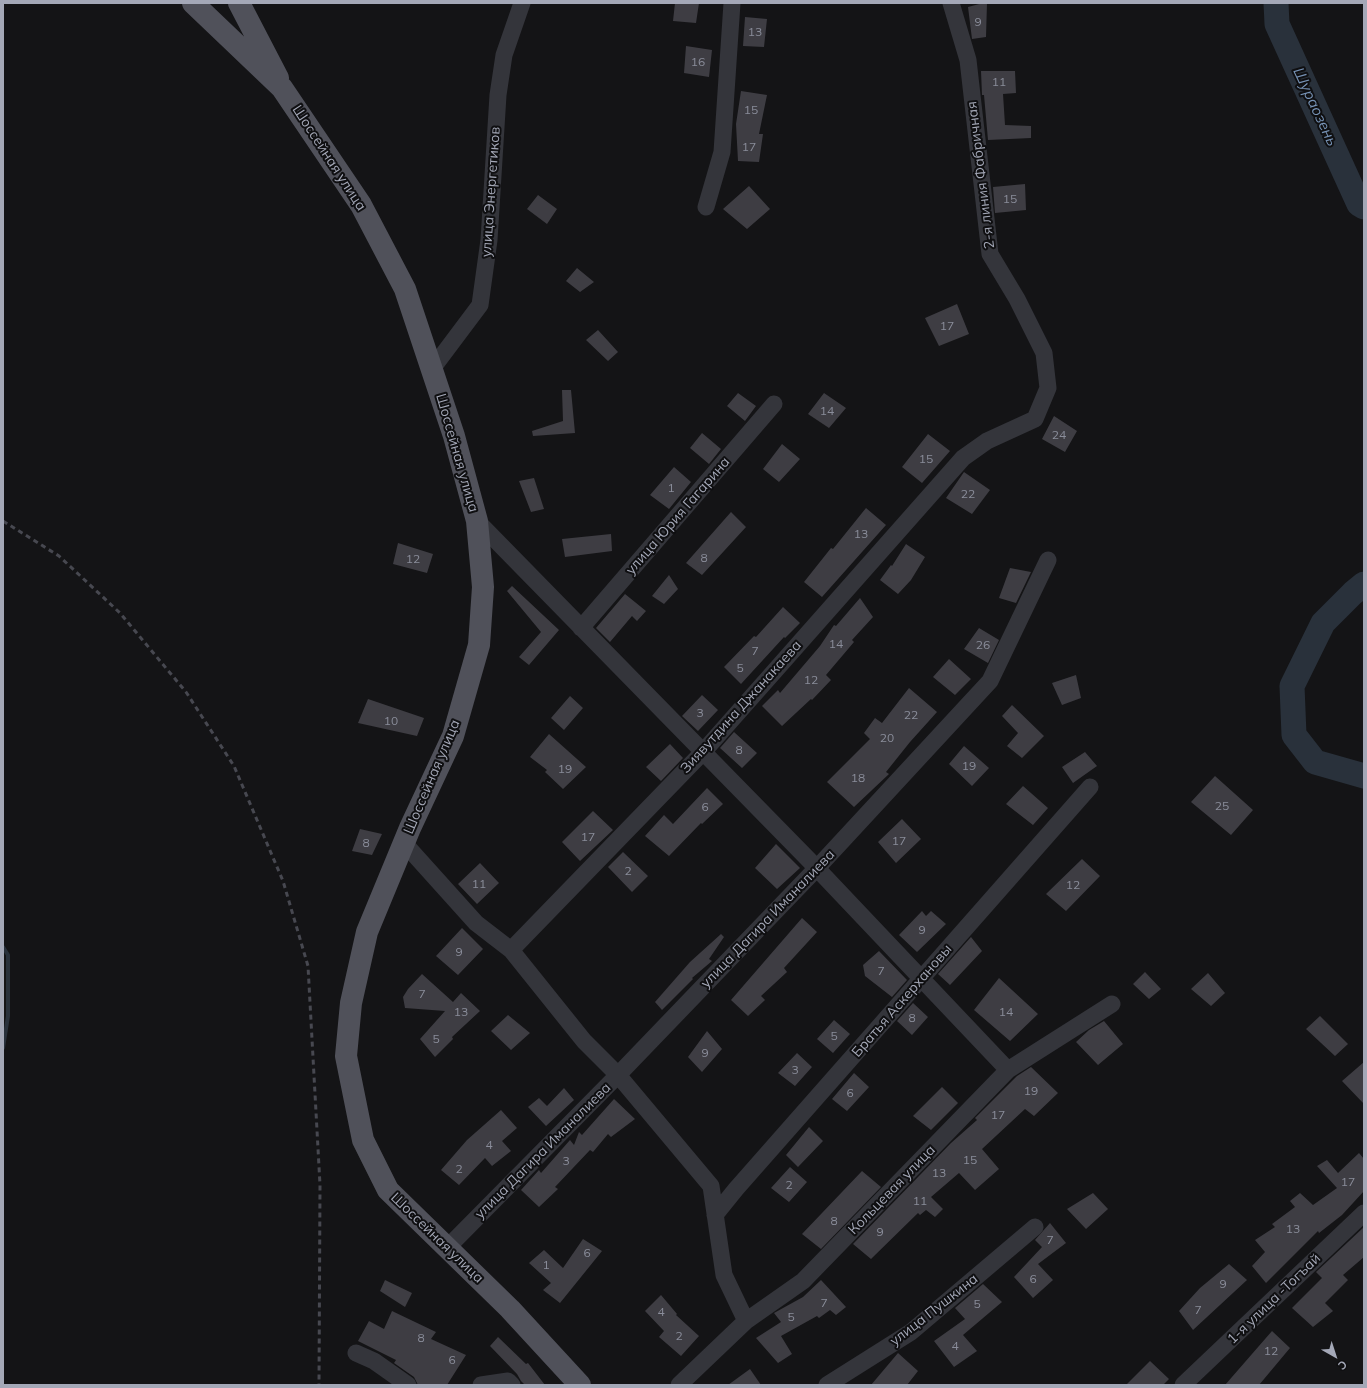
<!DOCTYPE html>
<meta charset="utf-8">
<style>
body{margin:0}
#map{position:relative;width:1367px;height:1388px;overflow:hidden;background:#141416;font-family:Mulish,sans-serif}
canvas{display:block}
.frame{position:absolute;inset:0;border:4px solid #a4a8b7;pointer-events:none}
.north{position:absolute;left:1315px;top:1336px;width:40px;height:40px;-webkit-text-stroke:3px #0f0f11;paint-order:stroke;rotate:141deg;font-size:11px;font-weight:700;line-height:16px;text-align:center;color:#a4a8b7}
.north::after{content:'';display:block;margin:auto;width:14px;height:18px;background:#a4a8b7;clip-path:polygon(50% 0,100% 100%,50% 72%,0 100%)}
</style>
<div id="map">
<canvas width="1367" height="1388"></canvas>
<div class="frame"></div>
<div class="north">С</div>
</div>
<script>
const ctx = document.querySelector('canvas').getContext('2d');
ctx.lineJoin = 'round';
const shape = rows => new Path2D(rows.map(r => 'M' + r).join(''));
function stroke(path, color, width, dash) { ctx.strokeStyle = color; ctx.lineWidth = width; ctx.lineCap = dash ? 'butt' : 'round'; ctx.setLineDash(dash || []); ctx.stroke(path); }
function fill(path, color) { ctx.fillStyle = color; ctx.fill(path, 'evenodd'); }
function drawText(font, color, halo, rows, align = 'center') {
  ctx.font = font + ' Mulish,sans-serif'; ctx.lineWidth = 4; ctx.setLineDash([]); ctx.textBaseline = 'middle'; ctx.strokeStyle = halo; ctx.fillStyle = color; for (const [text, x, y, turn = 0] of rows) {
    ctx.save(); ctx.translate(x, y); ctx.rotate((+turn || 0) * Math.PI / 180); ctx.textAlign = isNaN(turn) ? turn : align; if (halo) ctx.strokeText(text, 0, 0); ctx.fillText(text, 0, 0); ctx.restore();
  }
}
stroke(shape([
 [3,947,8,955,8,1016,3,1048]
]), '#29313b', 4);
stroke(shape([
 [1276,3,1277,24,1359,204,1364,207],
 [1364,584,1353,593,1323,623,1292,686,1294,735,1315,762,1364,776]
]), '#29313b', 25);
fill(shape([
 [675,3,699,3,696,23,673,21],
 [983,3,987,3,986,37,972,39,968,7],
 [745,17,767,19,764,47,743,46],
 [686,46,712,50,709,77,684,73],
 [981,71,1015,71,1016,93,1003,94,1005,125,1031,126,1031,138,988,140,984,95,982,95],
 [741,91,767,95,759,134,763,134,759,162,738,161,736,124],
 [1025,184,1026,210,995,213,993,187],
 [749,186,770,209,747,229,723,209],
 [538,195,557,209,547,224,527,209],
 [577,268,594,282,580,292,566,281],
 [957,304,969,334,939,346,925,318],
 [598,330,618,352,608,361,586,340],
 [562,390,571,390,575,433,533,436,532,431,563,421],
 [738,393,756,406,745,421,727,406],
 [824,393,846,408,829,428,808,414],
 [1054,416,1077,431,1065,452,1042,439],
 [702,433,721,449,709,464,690,448],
 [928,434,950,451,922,483,902,467],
 [782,444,800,459,779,482,763,469],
 [674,467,691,482,669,509,650,495],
 [964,472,990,490,972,514,946,498],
 [534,478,544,509,531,512,519,481],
 [866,508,886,525,822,597,804,582,831,548,833,549],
 [731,512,746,527,702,575,686,563],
 [611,534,612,551,565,557,562,539],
 [398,543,433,554,427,573,393,564],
 [906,544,925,557,911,580,898,594,880,580,891,565,892,566],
 [1010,568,1031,572,1016,603,999,598],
 [669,575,678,589,664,604,652,596],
 [512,586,559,630,529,665,519,657,541,632,507,591],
 [625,594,646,611,637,621,632,616,610,642,596,628],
 [860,598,873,617,852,640,854,642,826,675,831,680,812,700,811,699,782,726,762,706,778,690,780,693,820,646,834,625,836,626],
 [783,607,800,623,785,638,784,637,741,684,724,667,754,636,756,637],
 [979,628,999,640,988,663,964,649],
 [949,659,971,679,955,695,933,677],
 [1076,675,1081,698,1062,705,1052,683],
 [909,688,937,712,910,742,886,772,889,774,854,807,827,782,870,739,864,733,875,718,882,723],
 [702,695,718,710,698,731,682,716],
 [570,696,583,708,564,730,551,718],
 [368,699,424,718,417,736,358,723],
 [1012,705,1044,736,1022,758,1007,746,1018,733,1002,716],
 [734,732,757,753,742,768,720,748],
 [549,734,586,767,563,789,545,772,547,770,530,757],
 [670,744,683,758,661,781,646,767],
 [964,746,989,768,972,786,949,764],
 [1085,752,1097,766,1073,783,1062,767],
 [1215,776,1253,810,1231,835,1191,802],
 [1023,786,1048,808,1033,825,1006,804],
 [707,788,723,804,702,824,701,823,669,856,645,836,664,815,673,824],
 [593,811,613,830,580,861,562,842],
 [902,819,921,839,896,863,878,842],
 [360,829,382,834,372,855,352,851],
 [776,844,800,868,777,889,755,868],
 [623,852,648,876,632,892,608,867],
 [1082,859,1100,876,1066,911,1046,894],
 [480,863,499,883,477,904,458,884],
 [922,911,926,916,931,911,946,924,917,952,899,935],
 [802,918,817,932,784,968,787,972,761,996,765,1000,748,1016,731,1000],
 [462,928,483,949,458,975,436,956],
 [721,934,724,937,709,959,712,961,692,978,693,979,662,1010,655,1002,690,962],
 [971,937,982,951,950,985,938,974],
 [879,951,907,980,892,997,865,976,863,965],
 [1145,972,1161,989,1149,999,1133,984],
 [1208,973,1225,993,1211,1006,1191,989],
 [422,974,453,1002,461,993,480,1011,452,1037,453,1039,435,1057,420,1039,445,1011,405,1008,403,997,408,989],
 [999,978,1038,1014,1010,1041,974,1010],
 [913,1003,928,1017,912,1035,897,1021],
 [508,1015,530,1033,511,1050,491,1031],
 [1320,1016,1348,1044,1335,1056,1306,1029],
 [834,1020,850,1034,833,1053,817,1039],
 [1104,1021,1123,1044,1098,1065,1076,1042,1089,1030],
 [707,1031,722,1049,702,1072,688,1057],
 [797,1053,812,1067,795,1086,778,1073],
 [1364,1062,1364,1104,1342,1081],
 [1031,1067,1058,1093,1034,1116,1025,1109,982,1149,999,1169,975,1190,959,1173,931,1197,943,1209,935,1217,926,1210,920,1215,918,1213,871,1259,853,1244,951,1143,977,1120,975,1118,1017,1076],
 [854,1073,869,1087,847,1111,832,1099],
 [942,1087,958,1103,931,1130,913,1116],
 [564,1088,574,1100,546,1126,528,1107,539,1098,547,1106],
 [614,1099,635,1119,611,1137,608,1134,593,1152,590,1150,555,1187,558,1189,539,1207,521,1190,539,1170,541,1173,570,1140,574,1145,579,1132,582,1135],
 [501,1110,517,1128,502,1141,511,1151,492,1166,485,1158,459,1185,441,1170,467,1140],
 [809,1127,823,1141,798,1167,786,1155],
 [1359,1153,1364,1159,1364,1191,1342,1215,1319,1233,1318,1231,1266,1283,1252,1266,1265,1252,1255,1240,1275,1227,1272,1224,1295,1207,1290,1201,1300,1193,1313,1205,1337,1188,1317,1166,1327,1160,1338,1173],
 [790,1167,807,1182,789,1202,771,1188],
 [862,1171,881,1187,821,1249,802,1234],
 [1093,1193,1108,1209,1086,1229,1067,1209],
 [1050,1223,1066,1243,1038,1264,1053,1280,1033,1298,1014,1277,1042,1247,1035,1240],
 [1364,1227,1364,1257,1343,1275,1348,1280,1325,1303,1333,1311,1313,1327,1292,1308,1322,1278,1316,1272],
 [583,1239,602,1251,560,1303,543,1290,551,1283,529,1263,544,1250,563,1268],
 [1229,1264,1247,1280,1193,1330,1179,1311,1200,1288],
 [385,1280,412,1293,405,1307,380,1291],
 [821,1280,846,1307,836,1315,830,1310,819,1318,817,1316,781,1336,792,1354,778,1363,756,1338,781,1322,774,1313,803,1297],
 [983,1284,1002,1302,963,1335,977,1351,954,1367,934,1341,965,1319,955,1308],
 [661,1295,677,1314,676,1315,699,1336,681,1356,659,1337,664,1331,645,1311],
 [392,1311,436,1332,431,1339,466,1355,447,1385,418,1385,414,1377,394,1363,396,1360,358,1341,369,1321,384,1329],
 [1272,1331,1290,1348,1259,1385,1225,1385],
 [498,1337,526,1364,528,1363,545,1385,525,1385,521,1381,517,1374,490,1346],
 [898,1353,918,1371,907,1385,871,1385],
 [1150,1361,1169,1379,1163,1385,1126,1385],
 [750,1369,761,1385,728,1385]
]), '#3e3d43');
stroke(shape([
 [706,207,722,152,732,3],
 [432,369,480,305,489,240,498,95,504,55,522,3],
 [477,521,808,859,1008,1070],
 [581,628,774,404],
 [404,843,476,923,511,950,584,1041,618,1075,711,1186,724,1275,746,1321],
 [511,950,703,752,963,458,987,441,1035,419,1048,388,1044,353,1017,299,990,254,968,60,951,3],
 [715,1215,736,1189,1090,787],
 [447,1248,618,1075,817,868,990,681,1048,560],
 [356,1353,374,1361,408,1385],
 [481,1385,508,1381,512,1385],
 [679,1385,746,1321,803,1281,1008,1070,1112,1004],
 [827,1385,911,1332,1035,1227],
 [1183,1385,1364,1213]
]), '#34353b', 17);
stroke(shape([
 [193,3,282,88,361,205,405,289,454,436,477,521,483,587,479,645,453,736,410,828,367,932,351,1003,346,1056,363,1140,388,1190,510,1309,580,1385],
 [239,3,278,78]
]), '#50515a', 22);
stroke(shape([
 [3,521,59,556,120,613,186,692,234,766,283,881,308,966,320,1185,319,1385]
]), '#474850', 3, [5, 4]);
drawText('12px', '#8a8d9a', null, [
 ["9",978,22],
 ["13",755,32],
 ["16",698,62],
 ["11",999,82],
 ["15",751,110],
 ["17",749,147],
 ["15",1010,199],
 ["17",947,326],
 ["14",827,411],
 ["24",1059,435],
 ["15",926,459],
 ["1",671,488],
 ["22",968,494],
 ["13",861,534],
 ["8",704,558],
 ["12",413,559],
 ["14",836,644],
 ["26",983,645],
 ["7",755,651],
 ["5",740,668],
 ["12",811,680],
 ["3",700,713],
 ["22",911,715],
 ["10",391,721],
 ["20",887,738],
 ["8",739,750],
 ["19",969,766],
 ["19",565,769],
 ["18",858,778],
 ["25",1222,806],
 ["6",705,807],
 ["17",588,837],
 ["17",899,841],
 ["8",366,843],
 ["2",628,871],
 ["11",479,884],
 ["12",1073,885],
 ["9",922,930],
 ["9",459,952],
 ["7",881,971],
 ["7",422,994],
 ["13",461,1012],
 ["14",1006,1012],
 ["8",912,1018],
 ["5",834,1036],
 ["5",436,1039],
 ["9",705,1053],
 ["3",795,1070],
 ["19",1031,1091],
 ["6",850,1093],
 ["17",998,1115],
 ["4",489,1145],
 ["15",970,1160],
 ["3",566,1161],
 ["2",459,1169],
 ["13",939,1173],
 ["17",1348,1182],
 ["2",789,1185],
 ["11",920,1201],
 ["8",834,1221],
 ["13",1293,1229],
 ["9",880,1232],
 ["7",1050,1240],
 ["6",587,1253],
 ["1",546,1265],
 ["6",1033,1279],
 ["9",1223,1284],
 ["7",824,1303],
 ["5",977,1304],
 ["7",1198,1310],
 ["4",661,1312],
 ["5",791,1317],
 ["2",679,1336],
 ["8",421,1338],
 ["4",955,1346],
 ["12",1271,1351],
 ["6",452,1360]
]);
drawText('14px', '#a4a8b7', '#0f0f11', [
 ["Шоссейная улица",329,158,57],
 ["2-я линия Фабричная",981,175,-97],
 ["улица Энергетиков",491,192,-86],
 ["Шоссейная улица",457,453,74],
 ["улица Юрия Гагарина",678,516,-49],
 ["Зиявутдина Джанакаева",741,707,-48],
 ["Шоссейная улица",432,777,-67],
 ["улица Дагира Иманалиева",768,919,-46],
 ["Братья Аскерхановы",902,1001,-49],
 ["улица Дагира Иманалиева",543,1151,-45],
 ["Кольцевая улица",892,1190,-46],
 ["Шоссейная улица",437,1238,44],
 ["1-я улица -Тогъай",1274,1299,-44],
 ["улица Пушкина",934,1310,-38]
]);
drawText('italic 15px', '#7793b6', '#0f0f11', [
 ["Шураозень",1315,107,65]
]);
</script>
